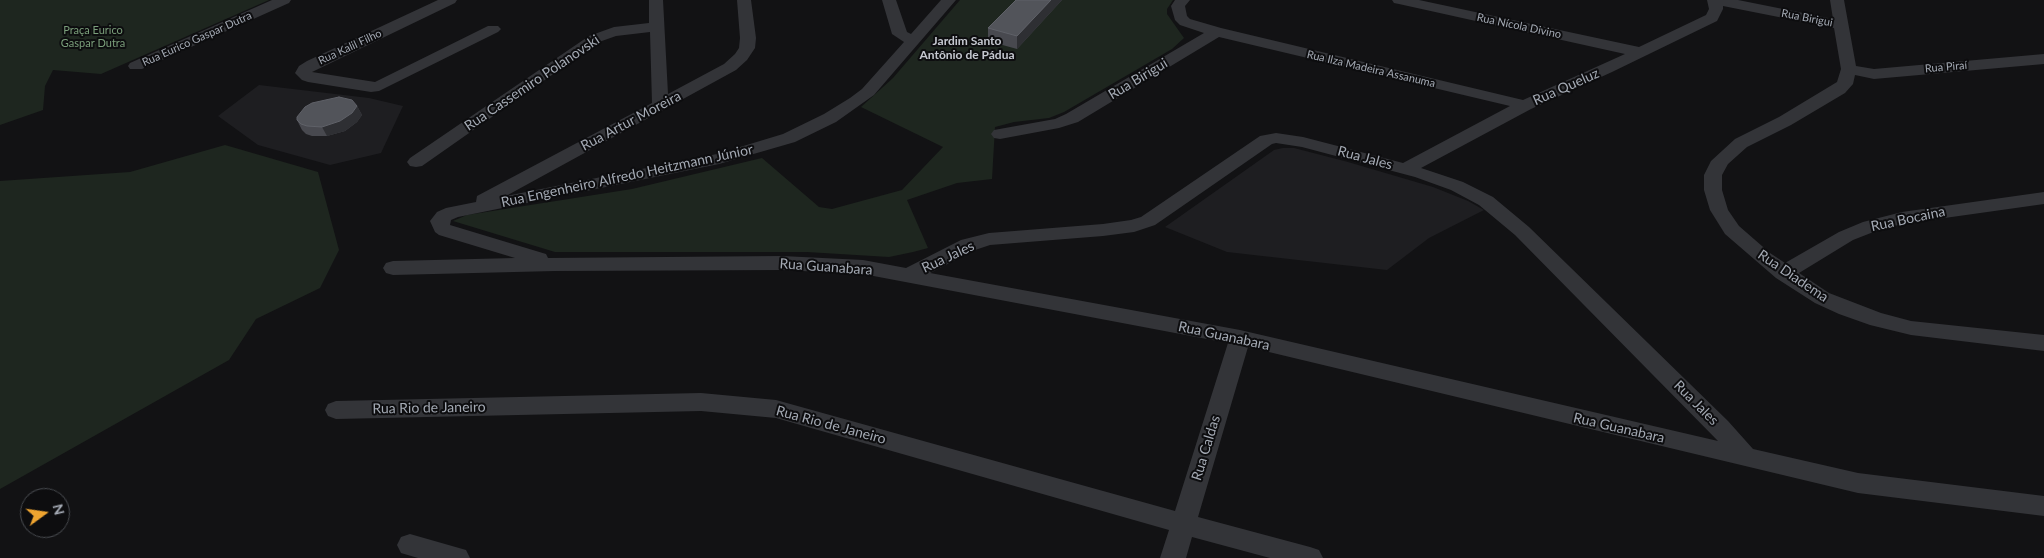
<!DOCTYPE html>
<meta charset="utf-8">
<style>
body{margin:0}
#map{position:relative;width:2044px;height:558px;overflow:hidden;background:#121214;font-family:Lato,sans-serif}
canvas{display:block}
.north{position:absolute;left:20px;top:488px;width:50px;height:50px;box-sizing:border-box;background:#0d0d0f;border:1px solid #494c51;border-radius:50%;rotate:76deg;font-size:14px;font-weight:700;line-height:20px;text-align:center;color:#a4aab4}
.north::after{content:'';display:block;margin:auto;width:18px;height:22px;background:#eea430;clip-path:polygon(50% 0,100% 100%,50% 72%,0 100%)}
</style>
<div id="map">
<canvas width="2044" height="558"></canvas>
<div class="north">N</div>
</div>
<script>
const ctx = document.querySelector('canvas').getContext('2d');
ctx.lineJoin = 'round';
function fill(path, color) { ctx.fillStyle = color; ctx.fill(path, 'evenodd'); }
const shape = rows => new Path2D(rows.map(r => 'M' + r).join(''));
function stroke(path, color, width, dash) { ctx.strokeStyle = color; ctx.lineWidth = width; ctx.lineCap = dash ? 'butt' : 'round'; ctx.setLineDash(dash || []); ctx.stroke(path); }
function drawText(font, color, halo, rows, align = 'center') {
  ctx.font = font + ' Lato,sans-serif'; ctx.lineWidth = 4; ctx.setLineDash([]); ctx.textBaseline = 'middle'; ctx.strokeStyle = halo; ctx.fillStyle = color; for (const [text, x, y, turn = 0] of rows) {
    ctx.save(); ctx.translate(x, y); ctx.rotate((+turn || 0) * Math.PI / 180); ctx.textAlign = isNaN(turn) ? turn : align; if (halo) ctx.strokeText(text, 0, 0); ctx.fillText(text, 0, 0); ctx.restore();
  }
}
fill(shape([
 [259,85,369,98,403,106,381,153,330,165,258,145,218,116],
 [1283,148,1294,148,1348,162,1433,187,1468,201,1484,210,1429,238,1387,270,1227,252,1165,227,1274,150]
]), '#1e1e21');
fill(shape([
 [0,0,269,0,101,74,53,70,45,86,43,110,0,125],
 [960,0,1173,0,1167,9,1167,14,1184,38,1172,49,1064,112,1049,118,1014,122,995,127,992,179,957,183,907,200,928,248,913,252,889,257,807,252,555,252,453,221,467,215,632,189,762,158,819,207,832,209,902,190,943,147,861,107,893,78],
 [225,145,318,172,339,250,320,288,256,319,229,360,0,489,0,181,130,172]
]), '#1e261f');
fill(shape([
 [272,0,291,0,289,3,142,69,130,69,128,66,130,63,272,0],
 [438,0,457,0,455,3,312,72,375,82,488,26,498,26,501,29,498,32,379,91,371,92,308,82,302,80,295,73,299,66,307,61,438,0],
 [649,0,663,0,668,94,724,64,735,54,739,48,740,38,737,0,751,0,756,38,755,48,747,60,736,70,506,196,717,154,783,134,824,114,850,98,862,89,904,42,892,34,882,0,896,0,907,32,911,34,941,0,956,0,874,95,836,122,795,142,719,164,458,217,451,220,450,225,546,254,548,258,782,256,863,260,906,268,961,240,989,233,1103,224,1131,220,1141,217,1260,136,1276,133,1303,137,1403,163,1510,106,1219,37,1078,122,1059,128,1000,139,994,138,991,134,994,130,1055,119,1066,114,1204,33,1180,25,1175,20,1171,6,1175,0,1190,0,1185,6,1187,16,1190,19,1221,28,1523,100,1625,54,1399,4,1394,3,1392,0,1419,0,1639,47,1706,15,1709,9,1707,0,1738,0,1833,19,1830,0,1844,0,1856,66,1874,69,2044,54,2044,64,1874,79,1855,75,1853,84,1845,93,1791,125,1747,147,1728,164,1722,175,1722,190,1728,210,1739,226,1770,253,1785,263,1839,232,1863,222,1902,212,2044,192,2044,204,1902,224,1876,231,1853,240,1799,273,1829,293,1881,313,1911,321,2044,335,2044,351,1911,335,1870,325,1839,314,1815,303,1776,278,1725,234,1710,210,1704,190,1704,175,1711,161,1735,139,1779,117,1837,82,1841,69,1834,28,1723,6,1723,9,1717,21,1612,72,1531,109,1421,168,1463,182,1493,197,1529,227,1728,421,1753,449,1858,473,2044,496,2044,516,1858,493,1248,347,1198,517,1310,547,1319,550,1323,558,1270,558,1192,537,1186,558,1160,558,1169,530,776,418,701,411,336,419,328,416,325,410,328,404,336,401,701,393,776,400,1175,511,1228,343,863,274,782,270,555,271,393,275,386,273,383,268,386,263,393,261,515,258,439,235,435,232,430,221,437,212,446,208,476,202,477,196,652,103,650,32,616,36,599,42,422,166,416,167,410,166,407,162,410,158,589,36,614,27,649,23,649,0],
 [1276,143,1302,147,1415,177,1451,190,1479,205,1515,235,1718,441,1240,330,930,273,975,250,990,245,1103,236,1134,232,1155,225,1272,144,1276,143],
 [410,534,466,550,470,558,418,558,401,553,397,545,401,537,410,534]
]), '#333438');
fill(shape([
 [1016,0,1062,0,1017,49,988,41,988,28],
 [357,106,362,115,357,122,345,131,327,136,312,136,306,134,302,130,297,120]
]), '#48494f');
fill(shape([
 [1051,0,1062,0,1017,49,1017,36],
 [357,106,362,115,357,122,345,131,327,136,322,127]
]), '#2e2f33');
const building = shape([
 [1016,0,1051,0,1017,36,988,28,1016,0],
 [339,97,352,100,357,106,352,113,340,121,322,127,307,126,301,124,297,120,297,117,305,107,312,103,339,97]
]);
fill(building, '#52545a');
stroke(building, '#5f6168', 1);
drawText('11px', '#a4aab4', '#0d0d0f', [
 ["Rua Birigui",1807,18,11],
 ["Rua Nícola Divino",1519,26,12],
 ["Rua Eurico Gaspar Dutra",197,39,-24],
 ["Rua Kalil Filho",350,47,-25],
 ["Rua Piraí",1946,67,-5],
 ["Rua Ilza Madeira Assanuma",1371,69,13]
]);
drawText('11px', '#7b9f7b', '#0d0d0f', [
 ["Praça Eurico",93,30],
 ["Gaspar Dutra",93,43]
]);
drawText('bold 12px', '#c5c8d0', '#0d0d0f', [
 ["Jardim Santo",967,41],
 ["Antônio de Pádua",967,55]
]);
drawText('14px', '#a4aab4', '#0d0d0f', [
 ["Rua Birigui",1138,79,-31],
 ["Rua Cassemiro Polanovski",532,83,-34],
 ["Rua Queluz",1566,87,-24],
 ["Rua Artur Moreira",631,121,-28],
 ["Rua Jales",1365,158,15],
 ["Rua Engenheiro Alfredo Heitzmann Júnior",627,176,-12],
 ["Rua Bocaina",1908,219,-12],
 ["Rua Jales",948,257,-25],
 ["Rua Guanabara",826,267,4],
 ["Rua Diadema",1793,276,34],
 ["Rua Guanabara",1224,336,12],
 ["Rua Jales",1696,403,45],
 ["Rua Rio de Janeiro",429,408,-1],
 ["Rua Rio de Janeiro",831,425,15],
 ["Rua Guanabara",1619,428,13],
 ["Rua Caldas",1206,448,-73]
]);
</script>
